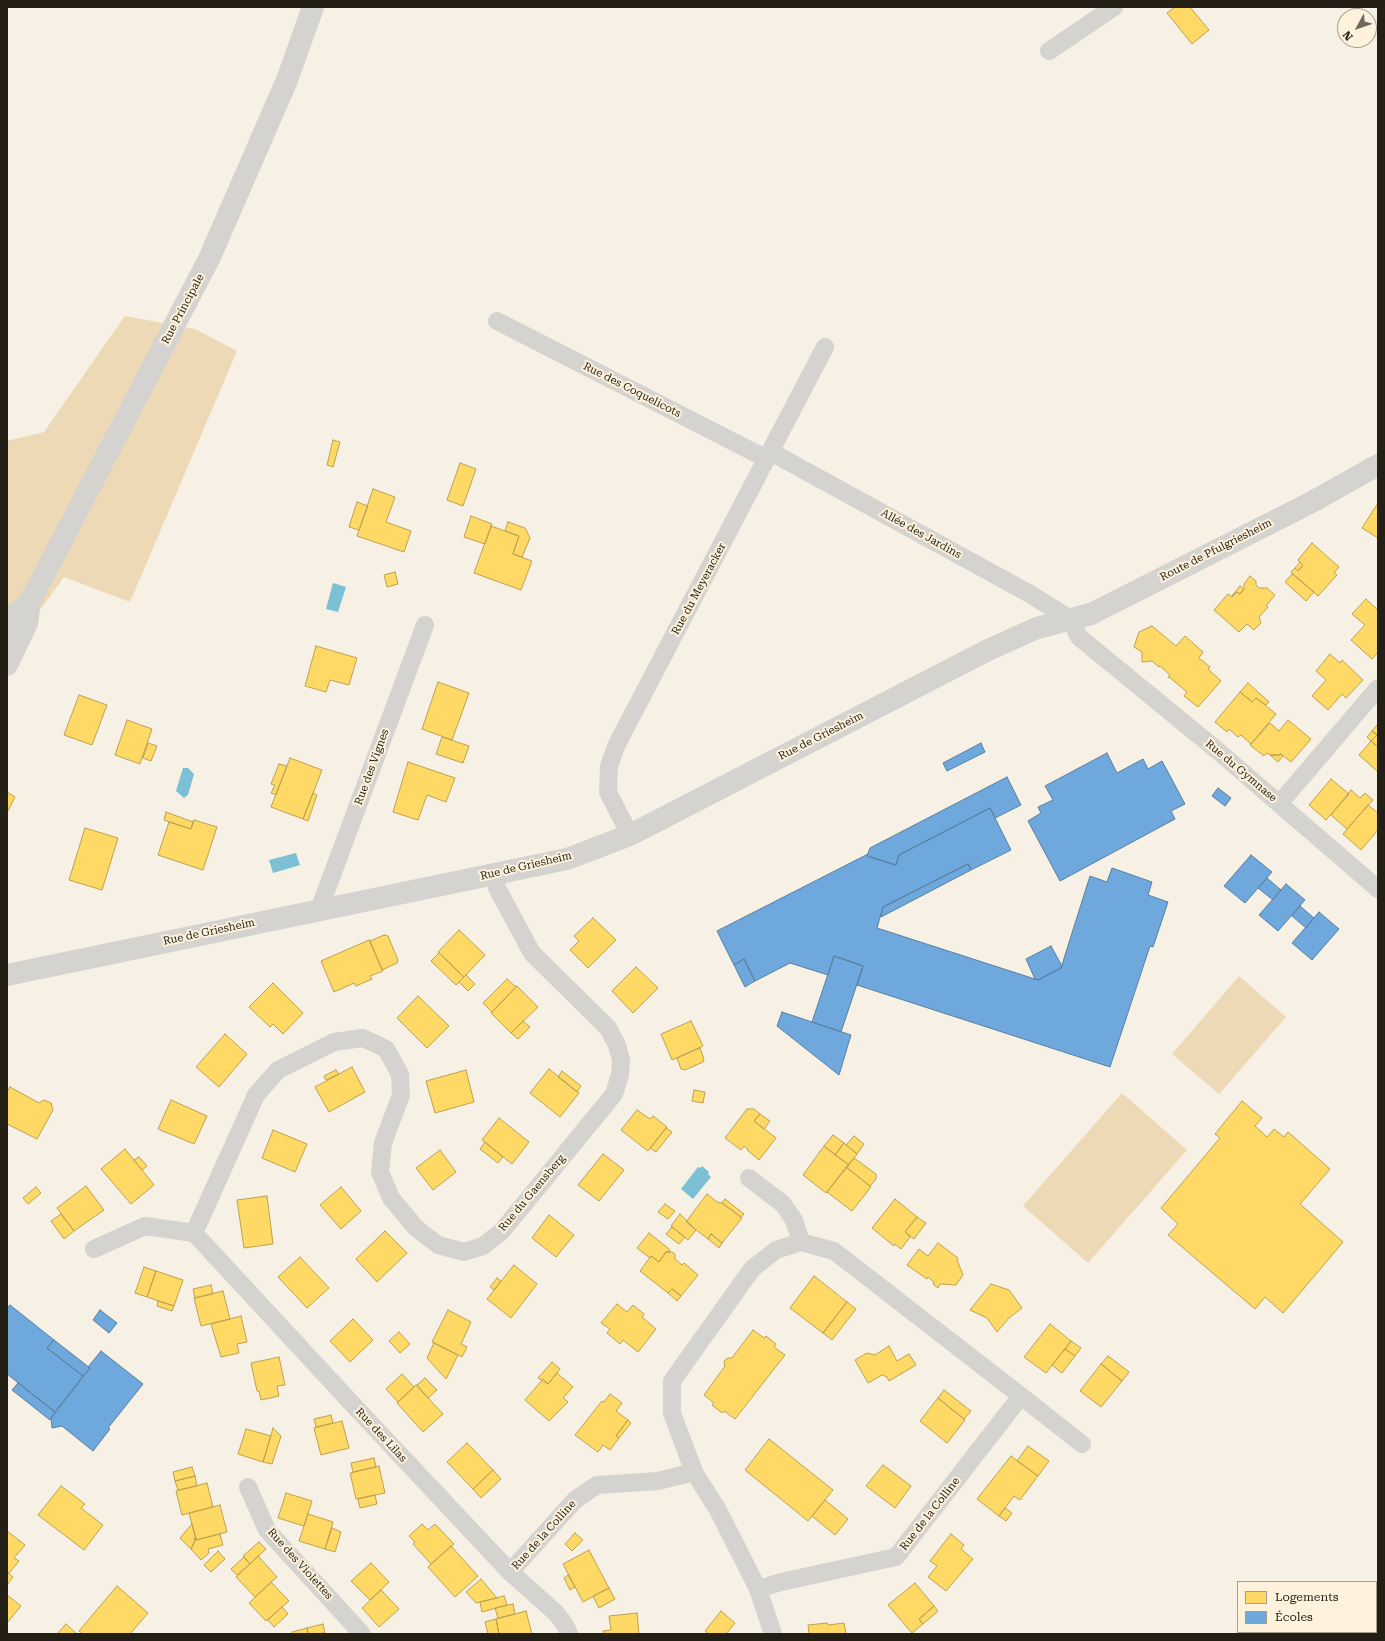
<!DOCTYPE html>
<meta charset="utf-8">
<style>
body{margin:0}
#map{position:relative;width:1385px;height:1641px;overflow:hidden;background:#f6f0e5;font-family:"Roboto Serif",serif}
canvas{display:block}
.frame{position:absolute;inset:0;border:8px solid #241f15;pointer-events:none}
.legend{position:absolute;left:1237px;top:1581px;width:140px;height:52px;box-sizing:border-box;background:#fef2dd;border:1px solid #a79e8d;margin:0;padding:5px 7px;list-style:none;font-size:12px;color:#241f15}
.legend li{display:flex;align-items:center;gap:8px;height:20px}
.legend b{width:20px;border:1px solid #a79e8d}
.north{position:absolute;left:1337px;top:8px;width:40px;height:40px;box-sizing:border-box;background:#fef2dd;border:1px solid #a79e8d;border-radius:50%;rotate:230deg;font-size:11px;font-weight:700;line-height:16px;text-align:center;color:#241f15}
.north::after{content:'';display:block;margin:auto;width:14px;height:18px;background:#6e685e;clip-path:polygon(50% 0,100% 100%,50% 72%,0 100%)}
</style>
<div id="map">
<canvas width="1385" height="1641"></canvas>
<div class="frame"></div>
<ul class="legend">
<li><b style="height:11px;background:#ffd966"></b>Logements</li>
<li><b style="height:11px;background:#6fa8dc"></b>Écoles</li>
</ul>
<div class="north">N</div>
</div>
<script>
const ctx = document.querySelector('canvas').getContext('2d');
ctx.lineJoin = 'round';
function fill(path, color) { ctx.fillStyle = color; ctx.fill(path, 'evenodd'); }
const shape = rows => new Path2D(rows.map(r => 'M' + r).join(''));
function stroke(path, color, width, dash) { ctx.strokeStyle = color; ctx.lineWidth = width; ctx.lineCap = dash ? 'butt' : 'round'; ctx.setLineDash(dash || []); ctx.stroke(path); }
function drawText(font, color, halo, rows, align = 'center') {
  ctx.font = font + ' "Roboto Serif",serif'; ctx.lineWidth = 4; ctx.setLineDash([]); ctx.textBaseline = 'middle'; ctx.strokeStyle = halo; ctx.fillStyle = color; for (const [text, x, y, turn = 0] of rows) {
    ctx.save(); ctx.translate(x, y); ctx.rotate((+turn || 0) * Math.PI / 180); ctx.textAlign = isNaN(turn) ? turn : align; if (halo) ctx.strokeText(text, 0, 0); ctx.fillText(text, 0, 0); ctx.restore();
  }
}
fill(shape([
 [125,316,195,329,237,351,130,602,64,577,7,655,7,441,44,432],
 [1239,976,1286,1017,1219,1094,1172,1054],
 [1122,1093,1187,1150,1088,1263,1023,1206]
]), '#edd9b6');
fill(shape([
 [333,583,346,587,338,612,326,609],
 [183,768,188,768,194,774,188,795,184,798,176,791],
 [296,853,300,865,273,873,269,860],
 [702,1166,709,1172,708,1174,711,1177,693,1199,681,1189,698,1167,700,1168]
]), '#7bc0d5');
const homes = shape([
 [1175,7,1190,7,1209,30,1192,44,1167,13,1175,7],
 [333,440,340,442,333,467,327,465,333,440],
 [460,463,476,469,463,506,447,500,460,463],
 [373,489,395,497,386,522,411,531,404,552,357,536,373,489],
 [357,502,368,506,359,530,349,527,357,502],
 [1378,503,1378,538,1362,528,1378,503],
 [471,516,492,524,485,544,464,537,471,516],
 [508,522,525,528,530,538,522,557,513,554,519,536,505,531,508,522],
 [491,526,519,536,513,554,532,561,521,590,474,573,491,526],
 [1312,543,1339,567,1334,573,1337,575,1318,596,1291,572,1295,568,1298,571,1303,565,1298,560,1312,543],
 [1300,562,1303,565,1298,571,1295,568,1300,562],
 [395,572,398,584,387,587,384,575,395,572],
 [1292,574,1314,592,1306,601,1285,582,1292,574],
 [1250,576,1256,581,1256,585,1259,588,1267,588,1275,595,1266,606,1268,607,1259,617,1261,623,1254,630,1247,624,1239,632,1214,610,1228,594,1232,597,1237,592,1240,594,1244,589,1244,584,1250,576],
 [1240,586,1244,589,1240,594,1237,592,1231,597,1240,586],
 [1366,599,1378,610,1378,652,1372,659,1351,640,1365,625,1352,614,1366,599],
 [1152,626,1176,646,1185,636,1203,652,1199,658,1210,667,1208,669,1221,681,1198,707,1184,696,1187,692,1169,677,1168,678,1170,675,1160,666,1159,667,1152,661,1142,662,1142,652,1134,647,1139,632,1152,626],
 [316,646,357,658,349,685,330,680,326,692,305,686,316,646],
 [1330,654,1340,663,1342,660,1363,680,1346,698,1342,694,1328,710,1312,696,1326,680,1316,671,1330,654],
 [438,682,469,693,452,740,422,729,438,682],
 [1248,683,1269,702,1266,705,1256,698,1252,702,1240,692,1248,683],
 [1240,692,1252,702,1256,698,1276,714,1251,744,1241,735,1238,737,1229,729,1227,732,1215,722,1240,692],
 [79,695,107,705,92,745,64,735,79,695],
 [127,720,152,729,140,764,115,755,127,720],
 [1288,720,1311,739,1291,762,1281,754,1279,755,1270,755,1267,753,1264,756,1250,745,1270,723,1279,731,1288,720],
 [1378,724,1378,747,1371,741,1377,735,1372,731,1378,724],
 [1372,731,1377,735,1371,741,1367,737,1372,731],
 [442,737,469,746,463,763,436,754,442,737],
 [1371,741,1378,747,1378,772,1359,755,1371,741],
 [148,743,157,746,151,761,143,758,148,743],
 [1281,754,1283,756,1278,762,1270,755,1279,755,1281,754],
 [290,758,322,770,303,819,271,807,290,758],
 [408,762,455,778,446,802,427,795,418,820,393,812,408,762],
 [279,764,287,766,276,795,271,793,275,785,271,784,279,764],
 [1331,779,1349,794,1326,820,1309,805,1331,779],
 [1351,790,1360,798,1365,793,1373,800,1347,829,1331,815,1351,790],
 [7,792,15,797,7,813,7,792],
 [313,793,317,795,308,821,303,819,313,793],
 [1368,805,1378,813,1378,830,1361,850,1343,834,1368,805],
 [166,812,193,822,191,829,164,820,166,812],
 [194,820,217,827,203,870,158,855,169,822,191,829,194,820],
 [85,828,118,838,102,890,69,880,85,828],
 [593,918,616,940,588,968,570,950,579,941,574,936,593,918],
 [459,930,485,955,464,977,438,952,459,930],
 [384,935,388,936,398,960,397,963,382,970,370,941,384,935],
 [369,940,383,971,370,976,372,979,356,986,354,983,334,992,321,961,369,940],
 [439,953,464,977,456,985,431,961,439,953],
 [636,967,658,988,633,1013,612,991,636,967],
 [466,975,475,984,468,991,459,982,466,975],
 [507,979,516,987,492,1012,483,1003,507,979],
 [273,983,303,1013,283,1034,273,1024,270,1027,249,1007,273,983],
 [517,986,538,1007,511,1033,491,1013,517,986],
 [418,996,449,1026,427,1048,397,1018,418,996],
 [523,1021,530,1027,518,1039,511,1033,523,1021],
 [691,1021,703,1046,672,1060,661,1034,691,1021],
 [225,1034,247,1054,219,1087,196,1067,225,1034],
 [700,1048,704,1059,703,1062,685,1070,681,1069,677,1058,700,1048],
 [352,1067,365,1092,329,1112,315,1087,352,1067],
 [549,1069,579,1093,560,1117,530,1093,549,1069],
 [336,1070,339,1074,326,1080,324,1076,336,1070],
 [466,1070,474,1102,435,1113,426,1081,466,1070],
 [562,1071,581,1086,577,1092,558,1077,562,1071],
 [10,1087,39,1103,44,1100,51,1103,53,1110,37,1139,7,1124,7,1092,10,1087],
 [694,1090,705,1092,703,1103,692,1101,694,1090],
 [171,1100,207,1116,194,1144,158,1129,171,1100],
 [1242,1101,1262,1118,1255,1126,1267,1137,1274,1129,1284,1137,1288,1132,1330,1169,1300,1204,1343,1242,1283,1313,1265,1297,1255,1309,1168,1235,1178,1224,1161,1208,1220,1138,1215,1134,1242,1101],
 [747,1109,754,1109,760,1114,754,1121,776,1138,759,1160,747,1150,748,1149,744,1146,741,1150,725,1138,747,1109],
 [637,1110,650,1119,653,1116,667,1127,648,1151,621,1130,637,1110],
 [760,1114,770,1121,764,1129,754,1121,760,1114],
 [499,1118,529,1142,512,1164,482,1140,499,1118],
 [666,1128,672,1132,656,1152,650,1148,666,1128],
 [273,1130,307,1144,295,1172,262,1158,273,1130],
 [833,1135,844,1143,835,1155,824,1146,833,1135],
 [854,1136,864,1144,857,1154,846,1145,854,1136],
 [485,1142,503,1157,498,1163,480,1149,485,1142],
 [844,1143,857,1154,849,1165,835,1155,844,1143],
 [824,1146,849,1165,826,1193,803,1175,824,1146],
 [125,1149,154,1185,131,1204,101,1169,125,1149],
 [440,1150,456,1172,433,1190,416,1168,440,1150],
 [603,1154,624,1170,599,1201,578,1185,603,1154],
 [139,1157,147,1166,142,1170,134,1160,139,1157],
 [854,1158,876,1174,876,1179,870,1186,846,1167,854,1158],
 [846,1167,871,1187,852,1211,827,1192,846,1167],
 [86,1186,104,1210,74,1231,57,1208,86,1186],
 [36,1187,41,1193,28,1204,23,1198,36,1187],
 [341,1187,361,1211,341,1229,320,1205,341,1187],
 [707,1194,717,1202,722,1203,742,1218,722,1243,711,1234,708,1239,686,1222,707,1194],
 [267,1196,273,1244,244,1248,237,1200,267,1196],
 [725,1199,744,1214,741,1217,722,1203,725,1199],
 [895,1199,917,1217,905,1232,910,1237,901,1249,895,1244,894,1246,872,1228,895,1199],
 [665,1204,675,1211,668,1219,658,1212,665,1204],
 [61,1214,74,1231,64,1239,51,1221,61,1214],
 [680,1214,696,1230,688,1240,671,1226,680,1214],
 [549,1215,574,1235,556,1257,532,1238,549,1215],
 [917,1217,926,1223,914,1239,905,1232,917,1217],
 [672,1227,685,1237,679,1244,666,1234,672,1227],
 [385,1231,407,1253,377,1282,356,1259,385,1231],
 [649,1233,669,1249,670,1252,666,1252,659,1262,651,1256,650,1258,637,1248,649,1233],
 [711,1234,722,1243,719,1248,708,1239,711,1234],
 [938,1243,958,1258,957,1260,963,1275,956,1285,940,1284,938,1288,933,1284,934,1282,928,1277,927,1279,907,1265,919,1249,928,1256,938,1243],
 [666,1252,672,1252,675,1254,675,1259,682,1265,684,1263,698,1275,681,1296,672,1289,668,1293,640,1271,651,1256,659,1262,666,1252],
 [300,1257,329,1288,307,1308,278,1277,300,1257],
 [514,1265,537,1284,511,1318,487,1299,514,1265],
 [144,1267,156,1271,147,1297,135,1293,144,1267],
 [156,1271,183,1280,174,1306,147,1297,156,1271],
 [814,1276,847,1302,823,1333,790,1308,814,1276],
 [497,1278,501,1281,494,1290,490,1287,497,1278],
 [991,1284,1009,1290,1022,1308,1009,1318,997,1332,987,1318,970,1310,991,1284],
 [211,1285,213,1294,195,1298,193,1289,211,1285],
 [672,1289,681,1296,677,1301,668,1293,672,1289],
 [223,1291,230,1319,201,1326,194,1298,223,1291],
 [158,1301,174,1306,172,1311,157,1306,158,1301],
 [847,1302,856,1309,832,1340,823,1333,847,1302],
 [617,1304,627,1312,633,1305,644,1314,642,1317,656,1329,638,1352,623,1340,620,1344,607,1333,610,1329,601,1323,617,1304],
 [448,1310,471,1322,461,1344,467,1347,462,1357,432,1342,448,1310],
 [241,1316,247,1342,237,1344,239,1353,221,1357,211,1324,241,1316],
 [353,1319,373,1340,350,1362,330,1341,353,1319],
 [1050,1324,1071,1341,1046,1373,1024,1357,1050,1324],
 [753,1330,764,1338,766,1336,776,1344,774,1347,785,1355,735,1419,724,1411,722,1413,712,1405,714,1403,704,1395,725,1366,724,1363,725,1360,728,1358,732,1358,753,1330],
 [399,1332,410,1344,400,1353,389,1341,399,1332],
 [1071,1341,1081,1348,1075,1356,1065,1349,1071,1341],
 [434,1343,458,1355,446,1379,427,1358,434,1343],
 [889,1346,897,1361,909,1354,916,1365,889,1381,887,1377,882,1375,868,1383,855,1360,867,1353,875,1355,889,1346],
 [1065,1349,1075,1356,1062,1373,1052,1365,1065,1349],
 [1108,1356,1129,1372,1122,1381,1101,1364,1108,1356],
 [279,1357,285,1385,277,1386,279,1396,261,1400,259,1391,257,1391,251,1363,279,1357],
 [552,1362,560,1369,548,1384,538,1378,552,1362],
 [1101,1364,1122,1381,1101,1407,1080,1391,1101,1364],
 [557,1373,573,1387,563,1398,568,1402,549,1421,525,1400,543,1379,548,1384,557,1373],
 [402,1374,414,1387,398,1402,386,1389,402,1374],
 [425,1378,437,1390,428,1398,417,1385,425,1378],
 [416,1385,443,1414,423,1432,397,1403,416,1385],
 [944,1390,971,1411,964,1419,938,1398,944,1390],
 [610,1394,622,1403,616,1411,628,1420,616,1436,619,1438,610,1450,603,1445,598,1452,575,1435,602,1401,604,1402,610,1394],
 [938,1398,965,1420,947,1443,920,1421,938,1398],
 [331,1415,333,1423,316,1427,314,1419,331,1415],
 [628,1420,631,1423,619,1438,616,1436,628,1420],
 [342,1421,349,1448,321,1455,314,1428,342,1421],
 [273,1428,281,1436,272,1464,263,1462,273,1428],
 [246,1429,271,1436,263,1462,238,1454,246,1429],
 [769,1439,833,1490,808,1521,745,1470,769,1439],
 [467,1443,493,1470,473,1489,447,1462,467,1443],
 [1028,1446,1049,1461,1038,1476,1017,1461,1028,1446],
 [1011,1456,1038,1476,1020,1500,1014,1496,999,1516,977,1499,1011,1456],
 [374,1458,376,1467,353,1472,351,1463,374,1458],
 [883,1465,911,1486,895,1508,866,1486,883,1465],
 [379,1466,385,1493,356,1499,350,1473,379,1466],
 [192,1467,195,1476,175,1481,173,1472,192,1467],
 [493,1470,501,1479,481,1498,473,1489,493,1470],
 [195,1476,197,1486,178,1490,175,1481,195,1476],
 [207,1483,213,1507,182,1515,176,1491,207,1483],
 [61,1486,85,1504,81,1508,103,1525,84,1550,38,1515,61,1486],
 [286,1493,312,1501,304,1526,278,1518,286,1493],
 [375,1495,377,1504,360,1508,358,1499,375,1495],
 [825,1500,848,1519,835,1535,812,1516,825,1500],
 [220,1505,227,1532,196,1540,189,1513,220,1505],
 [1005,1508,1012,1513,1006,1521,999,1516,1005,1508],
 [308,1514,333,1522,325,1549,299,1541,308,1514],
 [192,1524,196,1538,191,1549,180,1538,192,1524],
 [422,1524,428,1530,435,1524,454,1544,431,1564,413,1544,415,1542,409,1536,422,1524],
 [332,1528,341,1532,335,1552,325,1549,332,1528],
 [7,1531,25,1545,14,1558,19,1561,9,1573,7,1572,7,1531],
 [575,1533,583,1540,572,1551,565,1544,575,1533],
 [220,1534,223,1545,208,1549,209,1553,201,1560,191,1549,195,1541,194,1538,196,1540,220,1534],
 [951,1534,964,1545,961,1549,973,1559,946,1591,928,1577,937,1566,930,1561,951,1534],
 [259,1542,266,1549,250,1564,243,1556,259,1542],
 [451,1546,478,1576,455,1597,428,1567,451,1546],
 [589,1550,609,1588,583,1602,563,1564,589,1550],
 [218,1551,225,1559,211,1572,204,1565,218,1551],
 [258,1556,277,1577,255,1597,236,1577,258,1556],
 [244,1557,250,1564,237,1575,231,1569,244,1557],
 [371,1563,389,1582,370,1600,351,1581,371,1563],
 [7,1572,13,1577,7,1585,7,1572],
 [568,1575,575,1587,570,1590,564,1578,568,1575],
 [481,1579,497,1598,476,1603,466,1592,481,1579],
 [271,1582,289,1601,266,1621,249,1603,271,1582],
 [915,1583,934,1606,919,1619,923,1624,912,1633,888,1605,915,1583],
 [117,1586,148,1613,130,1634,83,1634,79,1631,117,1586],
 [609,1588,615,1599,599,1608,593,1596,609,1588],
 [381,1590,399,1609,379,1627,362,1608,381,1590],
 [7,1595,21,1606,7,1623,7,1595],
 [504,1596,507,1605,482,1612,480,1602,504,1596],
 [513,1604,515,1614,498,1618,495,1608,513,1604],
 [934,1606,938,1611,923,1624,919,1619,934,1606],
 [282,1607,288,1614,274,1627,268,1620,282,1607],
 [526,1611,532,1634,499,1634,496,1619,526,1611],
 [721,1611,735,1623,726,1634,709,1634,705,1631,721,1611],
 [637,1613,639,1634,603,1634,603,1631,611,1630,609,1616,637,1613],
 [496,1619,499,1634,488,1634,485,1622,496,1619],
 [827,1623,828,1625,844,1623,846,1634,809,1634,808,1625,827,1623],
 [66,1624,77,1634,57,1634,66,1624],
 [323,1624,325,1633,308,1634,307,1628,323,1624],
 [307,1628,308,1634,292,1634,292,1632,307,1628]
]);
fill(homes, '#ffd966');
stroke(homes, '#bda14e', 1);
const schools = shape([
 [981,743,985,752,947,771,943,763,981,743],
 [1107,753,1117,773,1143,759,1148,769,1162,761,1185,804,1171,811,1175,819,1060,881,1028,821,1041,813,1038,807,1053,800,1045,786,1107,753],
 [1007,777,1021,805,995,818,990,808,899,855,896,865,867,856,870,848,1007,777],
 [1218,788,1231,798,1225,806,1212,796,1218,788],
 [990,808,1011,850,971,870,968,864,883,907,877,928,1038,980,1061,968,1090,876,1107,882,1112,868,1152,882,1148,895,1168,902,1153,947,1150,946,1110,1067,857,985,863,966,834,956,828,975,790,963,755,981,744,959,734,965,717,931,868,854,867,856,896,865,899,855,990,808],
 [1251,855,1272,872,1245,903,1224,886,1251,855],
 [968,864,971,870,881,917,883,907,968,864],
 [1267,878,1281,890,1273,900,1258,888,1267,878],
 [1286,884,1305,900,1278,931,1259,915,1286,884],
 [1300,906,1314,918,1306,928,1292,916,1300,906],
 [1319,912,1339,929,1312,960,1292,943,1319,912],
 [1051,946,1062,966,1061,968,1038,980,1035,979,1026,959,1051,946],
 [834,956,863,966,841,1032,812,1022,834,956],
 [744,959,755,981,745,987,734,965,744,959],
 [782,1012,851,1035,839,1075,777,1026,782,1012],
 [10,1305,54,1340,47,1348,83,1376,55,1412,7,1374,7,1308,10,1305],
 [100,1310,117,1323,109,1333,93,1320,100,1310],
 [54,1340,90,1368,83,1376,47,1348,54,1340],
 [101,1351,143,1384,108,1428,110,1429,93,1451,62,1426,52,1428,51,1418,90,1368,88,1367,101,1351],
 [18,1383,55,1412,50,1420,12,1390,18,1383]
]);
fill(schools, '#6fa8dc');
stroke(schools, '#587fa0', 1);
stroke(shape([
 [1049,51,1114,7],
 [497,321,767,459],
 [771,452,1030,594,1070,619,1079,637,1218,751,1378,889],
 [1279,804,1378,688],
 [630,835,608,792,609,766,617,744,825,347],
 [319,910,425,625],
 [749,1178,783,1204,794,1220,801,1242],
 [194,1233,256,1095,278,1070,334,1042,363,1038,386,1049,400,1074,401,1095,383,1143,380,1172,391,1198,416,1228,438,1245,464,1252,483,1246,502,1231,614,1094,620,1075,621,1060,617,1045,608,1028,532,953,497,888,494,874],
 [194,1233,357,1409,510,1572,556,1613,565,1625,569,1634],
 [94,1249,145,1226,194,1233],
 [1021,1396,1082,1444],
 [248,1487,267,1530,362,1634],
 [510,1572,575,1500,597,1485,658,1481,694,1472],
 [758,1589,781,1582,896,1557,1021,1396,834,1251,801,1242,776,1250,752,1269,672,1381,672,1413,694,1472,718,1510,758,1589,773,1634]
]), '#d4d3cf', 18);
stroke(shape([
 [7,975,567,859,630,835,988,650,1037,628,1091,614,1310,503,1378,465]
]), '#d4d3cf', 22);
stroke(shape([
 [7,622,30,601,36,590,209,259,287,80,313,7],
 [7,665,27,623,30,601]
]), '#d4d3cf', 22);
drawText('11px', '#241f15', '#fef2dd', [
 ["Rue Principale",183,309,-62],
 ["Rue des Coquelicots",632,390,27],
 ["Allée des Jardins",921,534,29],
 ["Route de Pfulgriesheim",1216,550,-27],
 ["Rue du Meyeracker",699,589,-62],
 ["Rue de Griesheim",821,736,-27],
 ["Rue des Vignes",372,767,-70],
 ["Rue du Gymnase",1241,771,40],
 ["Rue de Griesheim",526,866,-13],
 ["Rue de Griesheim",209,932,-12],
 ["Rue du Gaensberg",532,1193,-50],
 ["Rue des Lilas",381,1435,47],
 ["Rue de la Colline",930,1514,-52],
 ["Rue de la Colline",544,1535,-48],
 ["Rue des Violettes",300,1564,48]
]);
</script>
